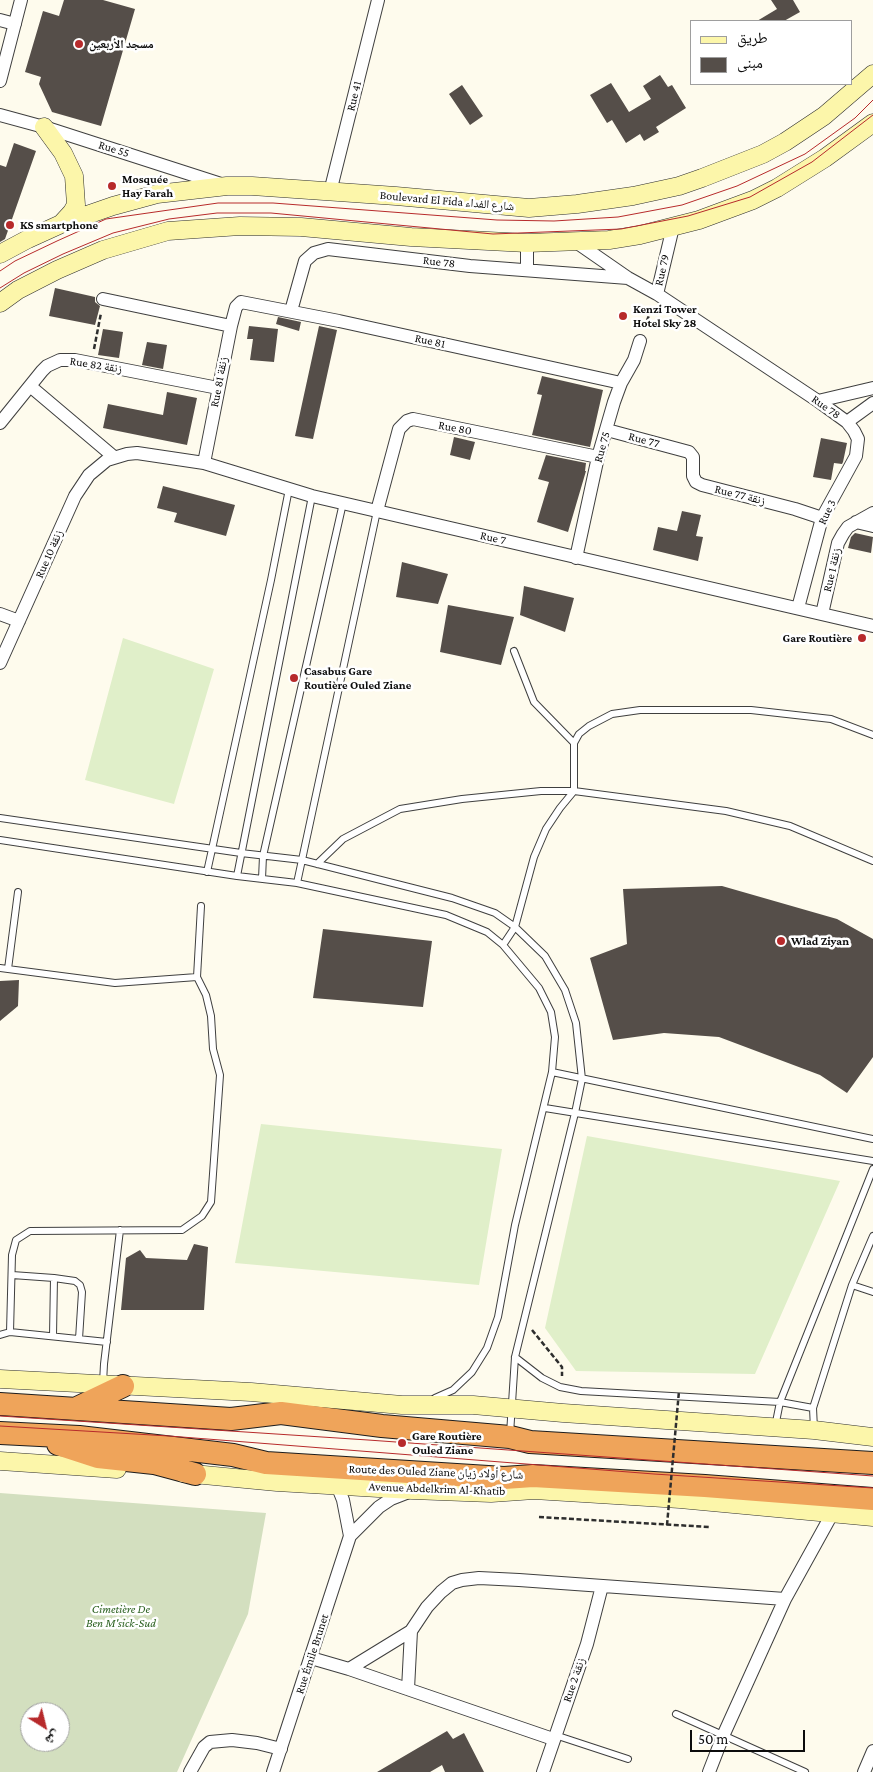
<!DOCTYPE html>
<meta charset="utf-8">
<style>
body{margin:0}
#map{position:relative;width:873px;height:1772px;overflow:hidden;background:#fefbed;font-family:"Crimson Pro","Noto Naskh Arabic",serif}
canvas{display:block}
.legend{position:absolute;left:690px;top:20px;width:162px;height:65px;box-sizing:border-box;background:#fff;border:1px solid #9e9e9e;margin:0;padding:6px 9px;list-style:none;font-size:15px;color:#0c0c0c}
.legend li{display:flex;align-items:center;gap:10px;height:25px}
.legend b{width:25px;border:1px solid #9e9e9e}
.north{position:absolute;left:20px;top:1702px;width:50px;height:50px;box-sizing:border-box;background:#fff;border:1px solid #9e9e9e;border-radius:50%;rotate:144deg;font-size:14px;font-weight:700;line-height:20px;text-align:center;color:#0c0c0c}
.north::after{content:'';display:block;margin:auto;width:18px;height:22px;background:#b72a2b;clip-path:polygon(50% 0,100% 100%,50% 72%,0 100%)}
.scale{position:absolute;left:690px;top:1730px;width:115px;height:22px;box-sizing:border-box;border:2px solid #0c0c0c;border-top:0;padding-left:6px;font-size:15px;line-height:18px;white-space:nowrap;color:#0c0c0c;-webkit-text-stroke:4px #fff;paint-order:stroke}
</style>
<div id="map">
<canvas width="873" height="1772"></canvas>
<ul class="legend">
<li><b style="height:6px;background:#fcf6aa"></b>طريق</li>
<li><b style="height:14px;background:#554e49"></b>مبنى</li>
</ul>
<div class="north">ش</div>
<div class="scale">50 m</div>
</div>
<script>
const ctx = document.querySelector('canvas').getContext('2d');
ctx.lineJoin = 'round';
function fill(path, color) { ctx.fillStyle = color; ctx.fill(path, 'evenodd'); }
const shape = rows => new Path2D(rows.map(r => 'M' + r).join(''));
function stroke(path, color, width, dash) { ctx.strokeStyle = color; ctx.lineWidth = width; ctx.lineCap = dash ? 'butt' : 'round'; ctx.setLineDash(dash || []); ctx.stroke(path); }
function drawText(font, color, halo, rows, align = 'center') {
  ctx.font = font + ' "Crimson Pro","Noto Naskh Arabic",serif'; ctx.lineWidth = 5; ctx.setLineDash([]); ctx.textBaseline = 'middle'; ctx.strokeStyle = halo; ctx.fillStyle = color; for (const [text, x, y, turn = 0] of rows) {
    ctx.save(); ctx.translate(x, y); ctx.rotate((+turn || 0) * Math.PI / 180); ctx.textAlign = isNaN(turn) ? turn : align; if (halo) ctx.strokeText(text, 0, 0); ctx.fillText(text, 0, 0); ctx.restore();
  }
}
fill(shape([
 [0,1493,266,1513,248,1614,177,1772,0,1772],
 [30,1712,60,1712,60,1742,30,1742]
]), '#d3dfbf');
fill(shape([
 [123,638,214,669,174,804,85,780],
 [261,1124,502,1149,479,1285,235,1263],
 [587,1136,840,1181,755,1374,576,1371,545,1328]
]), '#e0efc9');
fill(shape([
 [64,0,103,0,135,9,101,126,52,112,39,84,41,77,25,72,43,11,59,16],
 [771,0,793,0,800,12,784,21,757,21,777,9],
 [660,75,668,87,672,85,686,108,656,127,659,132,644,141,640,134,626,143,612,120,607,123,590,95,611,83,629,112,651,99,643,86],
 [462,85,483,116,470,125,449,94],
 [14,143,36,151,5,239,0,242,0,165,6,167],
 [55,288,95,297,95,302,100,306,95,325,49,316],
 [278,317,301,322,299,331,276,324],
 [249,326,278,329,274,362,250,360,253,339,247,339],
 [319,326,337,330,313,439,295,436],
 [103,329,123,332,119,358,98,355],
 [147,342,167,345,163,369,142,365],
 [542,376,603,390,590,447,532,435,542,395,537,394],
 [167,392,197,398,187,445,103,428,108,404,163,415],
 [454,437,475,442,470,460,450,455],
 [821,438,847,443,843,462,842,464,834,463,831,480,813,477],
 [546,455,586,463,585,471,586,471,568,532,537,522,549,482,538,479],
 [163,486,235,505,226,536,174,522,177,513,157,508],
 [682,511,701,515,696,536,703,537,698,561,653,550,658,527,677,531],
 [855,533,873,537,871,553,848,548,851,537],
 [402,562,448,574,438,604,396,597],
 [524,586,574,598,565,632,520,615],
 [448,605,514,617,501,665,440,652],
 [722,886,837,919,873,939,873,1057,847,1093,820,1075,719,1037,664,1033,613,1040,590,958,627,944,623,889],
 [323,929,432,941,423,1007,313,998],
 [19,980,18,1006,0,1021,0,981],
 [194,1244,208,1247,204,1310,121,1310,126,1258,140,1250,146,1258,187,1260],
 [447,1731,453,1739,464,1733,484,1772,445,1772,442,1765,430,1772,377,1772]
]), '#554e49');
const lane = shape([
 [514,651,534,702,574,743],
 [0,818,241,853,302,860,452,898,495,913,515,927,545,956,565,990,576,1023,582,1079,575,1113,515,1357,510,1434],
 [0,840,237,876,297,883,446,915,487,932,503,945,539,988,551,1012,555,1037,552,1072,515,1225,498,1317,487,1348,472,1372,453,1390,435,1398],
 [317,864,343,839,400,809,462,799,541,791,574,791,726,811,790,826,873,861],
 [207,872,271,580,289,489],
 [237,876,312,496],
 [262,879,263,856,343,503],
 [297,883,377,511],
 [503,945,515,927,534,857,546,829,560,808,574,791,574,743,579,734,589,726,612,714,640,710,751,710,831,719,873,735],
 [0,968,115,983,197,977],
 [8,969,18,892],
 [552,1072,873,1139],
 [545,1108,873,1161],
 [12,1275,54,1278,75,1281,80,1285,82,1292,79,1339],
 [852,1285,873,1292],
 [10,1332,12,1255,16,1240,30,1231,182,1230,202,1216,211,1202,220,1075,213,1049,211,1016,206,995,197,977,201,906],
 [0,1335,10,1332,107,1342],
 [53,1336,54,1278],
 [515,1357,542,1378,560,1387,581,1391,780,1402,813,1408],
 [103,1383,104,1364,120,1230],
 [775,1427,780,1402,873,1169],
 [814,1429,813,1408,852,1285,873,1236],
 [676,1714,805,1772],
 [555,1735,628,1759]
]);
const street = shape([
 [0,20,15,24],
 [0,81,21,0],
 [0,115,44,127,224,185],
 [330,192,378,0],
 [576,242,628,278,657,294,818,401,847,422,854,431,858,439,856,456,822,518,798,608],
 [527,243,527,270],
 [657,294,673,227],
 [103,299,231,326],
 [291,311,305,261,314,253,328,249,470,266,628,278],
 [30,386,114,457],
 [818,401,873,388],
 [847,422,873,403],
 [0,423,42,371,47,366,60,360,75,360,218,388],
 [607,430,689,452,693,457,693,476,696,482,702,485,795,509,822,518],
 [204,463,231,326,236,307,241,302,339,321,621,383],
 [377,511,399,429,407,421,413,419,598,457],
 [856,522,873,526],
 [576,558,598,457,614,402,621,383,634,360,640,341],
 [0,614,19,621],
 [822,614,838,543,843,534,848,527,873,513],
 [0,663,75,496,89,475,107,460,127,454,137,453,204,463,312,496,873,626],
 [337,1485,343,1500,350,1536],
 [311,1658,349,1669,553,1739],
 [349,1669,411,1631,427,1607,441,1592,452,1583,462,1580,479,1578,519,1580,785,1599],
 [408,1689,411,1631],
 [190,1772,204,1747,210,1742,232,1740,257,1743,281,1749],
 [273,1772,350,1536,379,1507,391,1499,409,1492],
 [543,1772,587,1644,602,1586],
 [709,1772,723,1736,785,1599,832,1514],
 [864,1772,873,1751]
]);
const secondary = shape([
 [44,127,63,153,74,176,76,205,72,212,61,224],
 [0,254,28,239,61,224,113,206,157,194,227,186,252,186,396,196,529,208,577,204,633,196,679,186,702,178,763,154,785,142,824,116,873,74],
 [0,303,18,290,57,270,103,250,168,231,240,226,301,227,411,237,527,243,609,240,640,235,699,220,753,200,777,188,825,158,873,123],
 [0,1379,251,1392,402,1405,473,1405,563,1413,814,1430,873,1437],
 [0,1461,117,1469],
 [183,1473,277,1482,412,1490,491,1493,534,1490,680,1499,873,1517]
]);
const highway = shape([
 [0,1404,231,1419,281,1413,382,1426,510,1437,530,1442,873,1463],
 [77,1408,123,1386],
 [0,1433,79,1437,233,1455,266,1463,504,1478,533,1476,705,1486,873,1499],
 [58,1444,98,1457,154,1463,195,1474]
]);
stroke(lane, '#3f3f3f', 8);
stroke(street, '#3f3f3f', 14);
stroke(secondary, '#2e2e2e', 19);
stroke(highway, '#1d1d1d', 24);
stroke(shape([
 [644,328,652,308],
 [94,349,101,313],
 [532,1330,562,1367,562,1376],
 [539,1517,709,1527]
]), '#2e2e2e', 2.5, [5, 2.5]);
stroke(lane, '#fff', 6);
stroke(street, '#fff', 12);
stroke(secondary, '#fcf6aa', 18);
stroke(highway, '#efa45a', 22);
stroke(shape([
 [0,271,15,261,57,241,106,219,218,203,273,203,497,220,554,221,618,217,682,205,737,186,805,154,855,118,873,100],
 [0,288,24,273,63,254,113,233,169,219,217,213,271,213,493,234,621,229,688,216,750,197,812,162,873,115],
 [0,1416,368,1440,873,1476],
 [0,1426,169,1436,654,1474,873,1488]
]), '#b72a2b', 1);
stroke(shape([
 [667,1525,679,1391]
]), '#2e2e2e', 2.5, [5, 2.5]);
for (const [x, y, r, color] of [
 [79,44,5,"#b72a2b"],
 [112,186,5,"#b72a2b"],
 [10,225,5,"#b72a2b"],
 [623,316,5,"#b72a2b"],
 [862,638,5,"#b72a2b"],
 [294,678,5,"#b72a2b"],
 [781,941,5,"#b72a2b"],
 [402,1443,5,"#b72a2b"]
]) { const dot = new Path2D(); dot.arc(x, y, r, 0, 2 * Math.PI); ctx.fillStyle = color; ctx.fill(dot); stroke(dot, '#fff', 2); }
drawText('bold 12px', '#0c0c0c', '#fff', [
 ["مسجد الأربعين",89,44],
 ["Mosquée",122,179],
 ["Hay Farah",122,193],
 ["KS smartphone",20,225],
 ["Kenzi Tower",633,309],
 ["Hotel Sky 28",633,323],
 ["Gare Routière",852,638,"right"],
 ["Casabus Gare",304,671],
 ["Routière Ouled Ziane",304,685],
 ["Wlad Ziyan",791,941],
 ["Gare Routière",412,1436],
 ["Ouled Ziane",412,1450]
], 'left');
drawText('12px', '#0c0c0c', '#fff', [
 ["Rue 41",354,96,-76],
 ["Rue 55",114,149,17],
 ["Boulevard El Fida شارع الفداء",447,201,5],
 ["Rue 78",439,262,7],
 ["Rue 79",662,270,-77],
 ["Rue 81",430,341,12],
 ["Rue 82 زنقة",96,365,9],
 ["Rue 81 زنقة",219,382,-79],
 ["Rue 78",826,407,35],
 ["Rue 80",455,428,11],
 ["Rue 77",644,440,15],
 ["Rue 75",602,447,-74],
 ["Rue 77 زنقة",740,495,14],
 ["Rue 3",827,512,-65],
 ["Rue 7",493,538,13],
 ["Rue 10 زنقة",49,554,-66],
 ["Rue 1 زنقة",832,570,-77],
 ["Route des Ouled Ziane شارع أولاد زيان",436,1472,2],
 ["Avenue Abdelkrim Al-Khatib",437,1489,2],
 ["Rue Émile Brunet",312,1654,-72],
 ["Rue 2 زنقة",574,1680,-71]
]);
drawText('italic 12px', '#2b6120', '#fff', [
 ["Cimetière De",121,1609],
 ["Ben M'sick-Sud",121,1623]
]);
</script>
